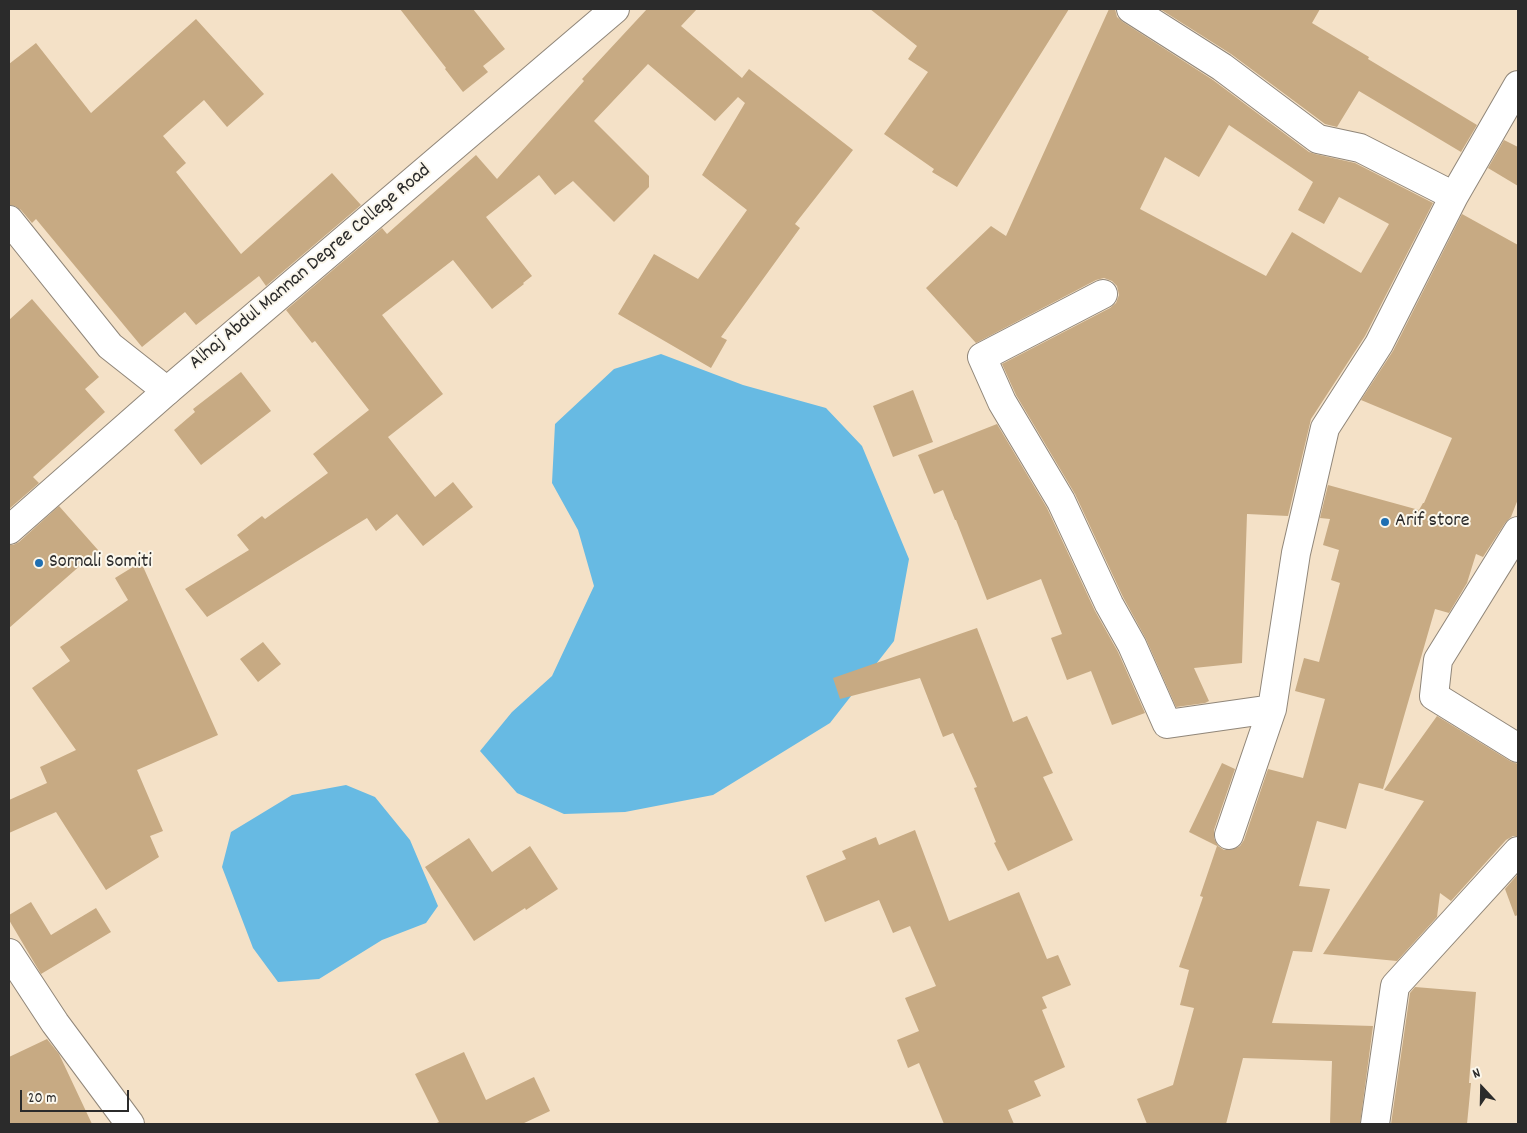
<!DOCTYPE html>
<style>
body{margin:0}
#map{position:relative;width:1527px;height:1133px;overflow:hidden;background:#f4e1c7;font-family:Dekko,sans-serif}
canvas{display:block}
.frame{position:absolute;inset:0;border:10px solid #2b2b2b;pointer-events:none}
.north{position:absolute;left:1457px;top:1063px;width:50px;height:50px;-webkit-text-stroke:4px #fbf7ec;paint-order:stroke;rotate:339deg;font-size:14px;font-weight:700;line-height:20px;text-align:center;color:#2b2b2b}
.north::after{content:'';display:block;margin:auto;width:18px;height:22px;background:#2b2b2b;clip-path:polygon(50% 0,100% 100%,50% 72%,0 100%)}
.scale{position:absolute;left:20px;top:1090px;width:109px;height:22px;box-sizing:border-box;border:2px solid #2b2b2b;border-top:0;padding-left:6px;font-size:15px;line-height:18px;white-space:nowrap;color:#2b2b2b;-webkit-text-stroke:4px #fbf7ec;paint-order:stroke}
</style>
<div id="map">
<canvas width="1527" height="1133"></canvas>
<div class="frame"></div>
<div class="north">N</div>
<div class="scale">20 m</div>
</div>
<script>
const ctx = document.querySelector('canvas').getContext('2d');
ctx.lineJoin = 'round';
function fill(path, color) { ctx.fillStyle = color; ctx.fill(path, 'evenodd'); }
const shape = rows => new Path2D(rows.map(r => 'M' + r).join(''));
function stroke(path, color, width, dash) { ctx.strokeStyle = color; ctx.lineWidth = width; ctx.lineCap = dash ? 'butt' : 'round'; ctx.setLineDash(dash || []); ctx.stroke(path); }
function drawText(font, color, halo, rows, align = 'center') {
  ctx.font = font + ' Dekko,sans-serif'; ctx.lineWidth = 4; ctx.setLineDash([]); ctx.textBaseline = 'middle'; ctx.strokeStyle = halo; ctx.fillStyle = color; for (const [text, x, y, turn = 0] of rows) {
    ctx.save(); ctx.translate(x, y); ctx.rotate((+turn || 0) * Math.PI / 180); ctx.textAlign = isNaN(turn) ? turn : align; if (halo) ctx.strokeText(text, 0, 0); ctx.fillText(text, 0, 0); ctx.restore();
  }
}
fill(shape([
 [661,354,743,385,826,408,862,446,909,559,894,641,830,723,713,795,625,812,564,814,517,793,480,751,512,712,552,676,594,586,578,530,552,483,555,424,614,369],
 [346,785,375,797,410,840,438,906,426,923,382,940,319,979,278,982,253,948,222,867,231,832,292,795]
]), '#67bae3');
fill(shape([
 [400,9,473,9,505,49,483,66,488,72,463,92,445,69,446,68],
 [647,9,697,9,681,26,742,78,749,69,853,150,795,224,800,228,721,337,727,340,711,368,618,314,654,254,698,279,747,210,702,175,745,103,738,97,715,121,648,64,594,121,649,176,649,187,614,222,573,181,555,195,539,175,486,217,532,276,523,283,524,284,492,309,453,260,382,315,443,394,388,437,435,497,453,482,473,507,423,546,397,514,376,531,367,518,207,617,185,589,249,550,237,535,262,516,265,519,328,473,313,454,369,410,315,341,312,343,286,310,382,228,387,234,476,155,497,179,584,81,582,79],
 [870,9,1069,9,957,187,932,172,934,169,884,134,928,72,908,59,917,46],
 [1109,9,1115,9,1117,17,1123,22,1213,80,1309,152,1315,154,1355,163,1433,203,1365,336,1311,419,1288,516,1247,514,1242,663,1194,668,1209,701,1205,703,1176,707,1146,639,1123,597,1075,494,1016,395,1002,364,1110,308,1116,303,1119,295,1117,286,1112,281,1104,278,1096,280,976,343,926,288,991,226,1006,236],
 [1229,125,1313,182,1298,210,1324,224,1339,197,1389,224,1361,273,1292,232,1266,276,1140,209,1165,157,1199,177],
 [1160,9,1320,9,1312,23,1369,57,1368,59,1477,125,1461,152,1359,91,1337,127,1325,124,1231,54],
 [196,19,264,94,227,127,204,100,163,136,186,163,176,172,241,254,332,173,361,205,266,286,259,276,196,325,185,312,142,347,36,219,32,223,21,210,15,206,9,205,9,64,36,43,91,113],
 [1504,140,1518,147,1518,186,1488,168],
 [1462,214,1518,245,1518,499,1511,517,1505,523,1483,557,1476,554,1467,583,1449,613,1435,609,1383,789,1359,783,1346,829,1317,821,1299,886,1330,889,1312,952,1293,951,1272,1023,1373,1026,1360,1124,1330,1124,1332,1061,1243,1058,1226,1124,1147,1124,1137,1099,1173,1085,1194,1008,1180,1005,1189,970,1179,967,1203,897,1200,896,1217,846,1189,832,1222,763,1235,769,1214,830,1214,838,1218,846,1224,850,1232,850,1240,846,1244,840,1268,769,1303,778,1325,699,1295,691,1304,658,1319,662,1340,583,1331,580,1339,550,1323,545,1330,519,1320,518,1328,485,1419,510,1423,503,1424,503,1452,438,1361,400,1393,351],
 [32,299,99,377,85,389,105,412,33,477,39,483,9,509,9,320],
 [241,372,271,411,201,465,174,430,195,412,193,409],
 [913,390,933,442,893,457,873,406],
 [997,424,1047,508,1095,611,1118,652,1145,713,1112,725,1091,671,1067,680,1051,638,1062,634,1041,579,987,600,956,520,955,520,943,490,934,494,918,455],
 [59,506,98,550,9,628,9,545,13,545,19,542],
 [141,562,218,735,137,770,163,831,150,836,159,857,106,890,56,812,9,833,9,800,47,783,40,767,76,750,32,688,70,661,60,647,128,600,115,578],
 [977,628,1013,722,1027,716,1053,773,1043,777,1073,840,1008,871,994,843,996,842,974,788,977,787,953,733,943,737,920,678,840,699,833,678],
 [263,642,281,664,258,682,240,659],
 [1437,716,1510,761,1518,764,1518,836,1513,836,1506,840,1451,901,1440,893,1437,917,1397,961,1323,954,1424,801,1384,790],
 [915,830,949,921,1019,892,1047,959,1058,955,1071,985,1042,997,1047,1008,1042,1010,1065,1067,1034,1081,1041,1096,1008,1110,1014,1124,944,1124,919,1063,908,1068,897,1040,919,1031,905,998,936,986,910,926,893,933,879,900,825,922,806,876,846,859,842,851,876,837,879,845],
 [469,838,492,872,530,846,558,889,526,910,525,908,474,941,425,867],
 [1518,874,1518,915,1515,916,1505,889],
 [31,902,51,935,96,908,111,932,41,974,9,920,9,915],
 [1415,987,1476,992,1469,1083,1471,1083,1467,1124,1391,1124,1410,993],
 [47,1039,59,1054,92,1124,9,1124,9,1057],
 [464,1052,486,1100,534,1077,550,1111,522,1124,434,1124,439,1122,415,1074]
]), '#c7aa83');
const minor = shape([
 [1131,9,1222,67,1318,139,1360,148,1454,196],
 [9,220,110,346,167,391],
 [1103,294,982,357,1002,402,1061,501,1109,604,1132,645,1167,724,1272,709],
 [1518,531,1438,660,1434,696,1518,748],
 [1229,835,1272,709,1296,553,1325,428,1379,344,1454,196,1518,85],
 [9,953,55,1023,130,1124],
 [1375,1124,1395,986,1518,851]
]);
const tertiary = shape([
 [9,530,167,391,615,9]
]);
stroke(minor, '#908679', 30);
stroke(tertiary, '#908679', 30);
stroke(minor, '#fff', 28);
stroke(tertiary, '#fff', 28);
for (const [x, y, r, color] of [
 [1385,522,5,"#1f6fb2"],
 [39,563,5,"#1f6fb2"]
]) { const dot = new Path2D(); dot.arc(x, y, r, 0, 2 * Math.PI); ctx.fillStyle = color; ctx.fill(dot); stroke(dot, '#fbf7ec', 2); }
drawText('20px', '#2b2b2b', '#fbf7ec', [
 ["Alhaj Abdul Mannan Degree College Road",311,268,-40]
]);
drawText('20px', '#2b2b2b', '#fbf7ec', [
 ["Arif store",1395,522],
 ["Sornali Somiti",49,563]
], 'left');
</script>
